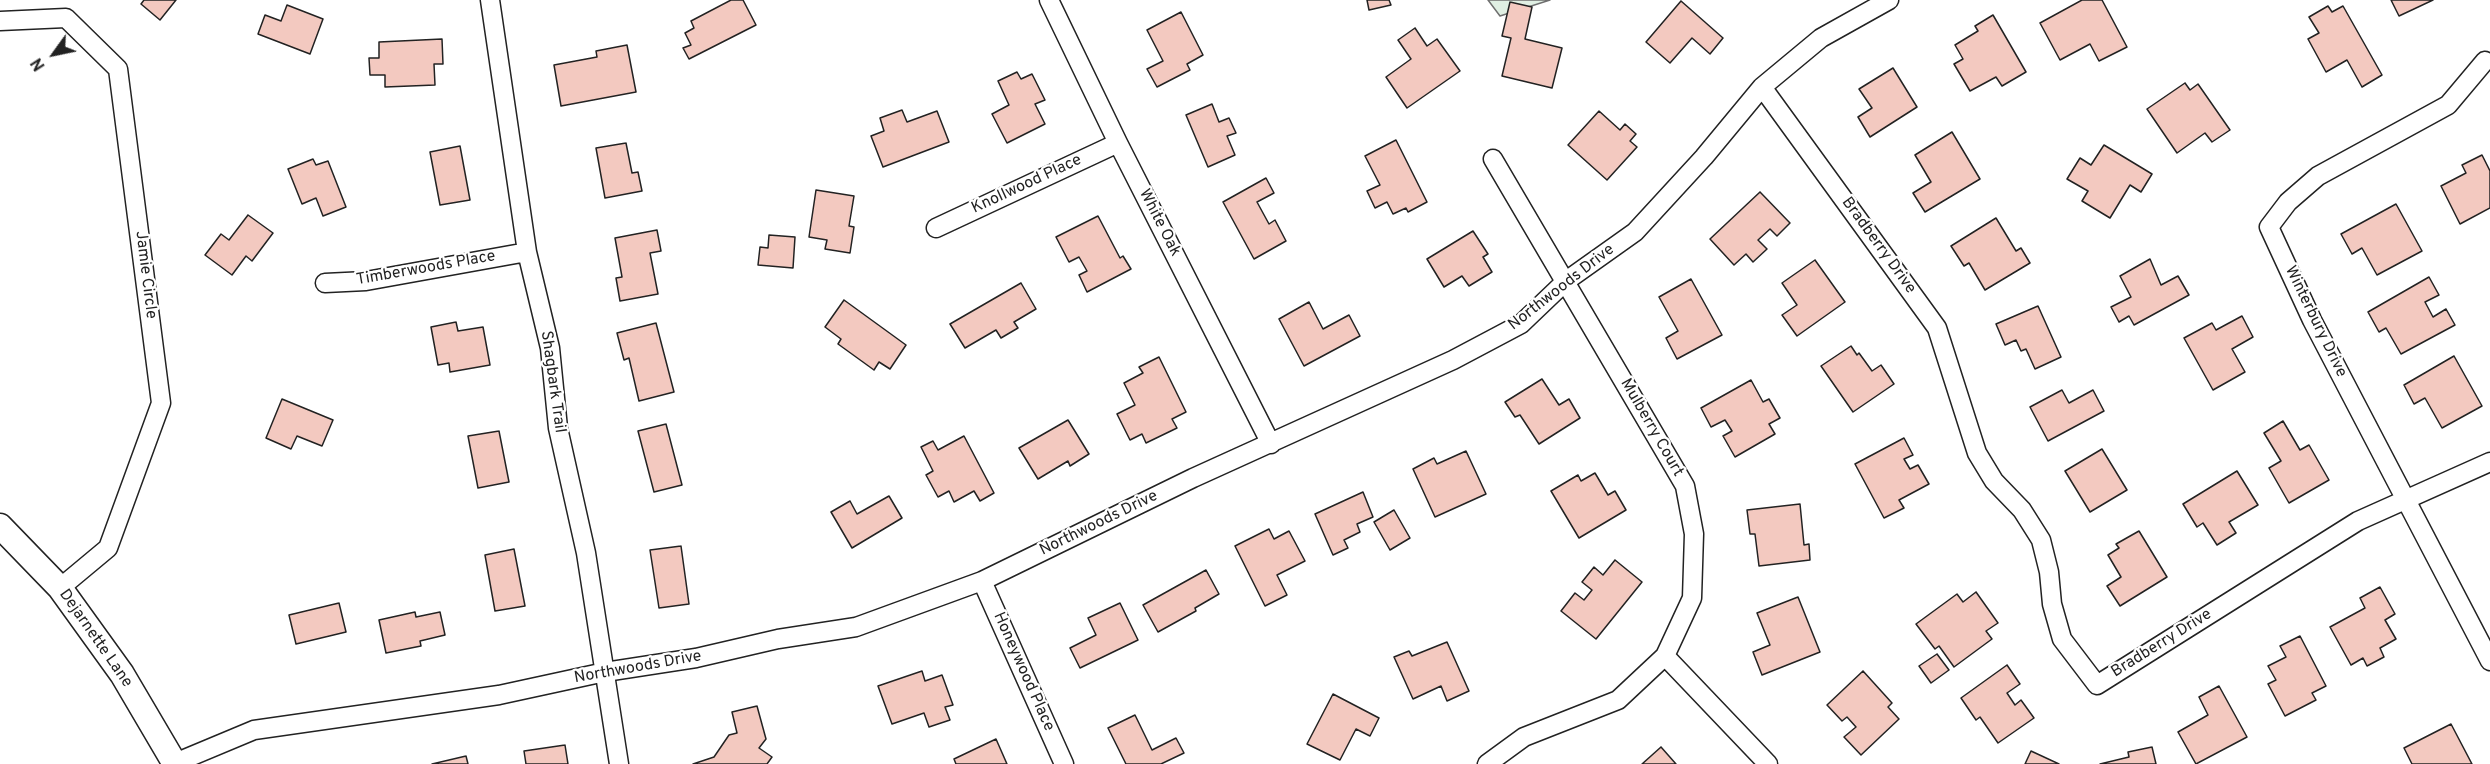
<!DOCTYPE html>
<style>
body{margin:0}
#map{position:relative;width:2490px;height:764px;overflow:hidden;background:#fff;font-family:Overpass,sans-serif}
canvas{display:block}
.north{position:absolute;left:24px;top:24px;width:60px;height:60px;-webkit-text-stroke:4px #fff;paint-order:stroke;rotate:237deg;font-size:16px;font-weight:700;line-height:24px;text-align:center;color:#222}
.north::after{content:'';display:block;margin:auto;width:21px;height:27px;background:#222;clip-path:polygon(50% 0,100% 100%,50% 72%,0 100%)}
</style>
<div id="map">
<canvas width="2490" height="764"></canvas>
<div class="north">N</div>
</div>
<script>
const ctx = document.querySelector('canvas').getContext('2d');
ctx.lineJoin = 'round';
function fill(path, color) { ctx.fillStyle = color; ctx.fill(path, 'evenodd'); }
const shape = rows => new Path2D(rows.map(r => 'M' + r).join(''));
function stroke(path, color, width, dash) { ctx.strokeStyle = color; ctx.lineWidth = width; ctx.lineCap = dash ? 'butt' : 'round'; ctx.setLineDash(dash || []); ctx.stroke(path); }
function drawText(font, color, halo, rows, align = 'center') {
  ctx.font = font + ' Overpass,sans-serif'; ctx.lineWidth = 4.5; ctx.setLineDash([]); ctx.textBaseline = 'middle'; ctx.strokeStyle = halo; ctx.fillStyle = color; for (const [text, x, y, turn = 0] of rows) {
    ctx.save(); ctx.translate(x, y); ctx.rotate((+turn || 0) * Math.PI / 180); ctx.textAlign = isNaN(turn) ? turn : align; if (halo) ctx.strokeText(text, 0, 0); ctx.fillText(text, 0, 0); ctx.restore();
  }
}
const green = shape([
 [1488,0,1550,0,1500,16,1488,0]
]);
fill(green, '#e0efe3');
stroke(green, '#6f6f6f', 1.5);
const building = shape([
 [144,0,176,0,160,20,141,4,144,0],
 [731,0,743,0,756,25,689,59,683,48,691,45,685,33,694,28,691,21,731,0],
 [1367,0,1389,0,1391,5,1369,10,1367,0],
 [2082,0,2102,0,2127,47,2099,61,2090,44,2060,60,2040,23,2082,0],
 [2391,0,2433,0,2399,16,2391,0],
 [1681,1,1723,38,1710,54,1692,38,1670,63,1646,42,1681,1],
 [1510,2,1532,7,1525,39,1562,48,1552,88,1502,76,1511,38,1502,36,1510,2],
 [287,5,323,19,310,54,258,34,265,15,281,21,287,5],
 [2328,6,2332,12,2343,6,2382,75,2362,87,2347,60,2326,72,2308,39,2319,33,2309,17,2328,6],
 [1181,12,1203,55,1187,64,1190,70,1157,87,1147,69,1163,61,1147,30,1181,12],
 [1993,15,2026,72,2002,86,1996,77,1970,91,1954,64,1963,59,1955,45,1978,31,1975,26,1993,15],
 [1415,28,1427,46,1437,39,1460,71,1407,108,1386,77,1411,59,1398,40,1415,28],
 [442,39,443,64,434,64,435,85,385,87,385,75,370,75,369,58,379,58,379,42,442,39],
 [627,45,636,92,561,106,554,65,597,57,596,51,627,45],
 [1893,68,1917,107,1870,137,1858,117,1872,108,1859,89,1893,68],
 [1017,72,1021,79,1032,74,1045,100,1035,104,1045,124,1007,143,992,114,1009,105,998,81,1017,72],
 [2185,83,2190,90,2198,84,2230,130,2212,142,2205,133,2177,153,2147,109,2185,83],
 [1212,104,1219,122,1229,118,1236,133,1227,136,1235,155,1208,167,1186,115,1212,104],
 [902,110,907,122,937,111,949,142,883,167,871,136,884,131,880,118,902,110],
 [1599,111,1620,130,1625,124,1636,134,1630,141,1637,147,1607,180,1568,145,1599,111],
 [1952,132,1980,179,1925,212,1913,193,1931,182,1915,155,1952,132],
 [1396,140,1427,202,1408,212,1406,208,1393,214,1387,202,1375,208,1367,191,1380,185,1365,156,1396,140],
 [626,143,632,173,638,172,642,191,605,198,596,148,626,143],
 [2104,145,2152,174,2141,192,2130,185,2110,218,2082,201,2088,191,2067,179,2080,158,2091,165,2104,145],
 [460,146,470,200,440,205,430,152,460,146],
 [2482,155,2490,171,2490,208,2460,224,2441,186,2466,173,2462,165,2482,155],
 [313,159,316,165,328,161,346,207,323,216,316,198,302,204,288,169,313,159],
 [1266,178,1274,193,1257,202,1269,224,1275,220,1286,241,1254,259,1223,202,1266,178],
 [816,190,854,196,849,226,854,227,850,253,825,249,827,240,809,237,816,190],
 [1760,192,1790,223,1777,236,1770,229,1758,240,1767,249,1753,262,1746,254,1734,265,1710,239,1760,192],
 [2396,204,2422,251,2377,275,2362,248,2352,254,2341,234,2396,204],
 [248,215,273,233,252,261,246,256,232,275,205,255,221,234,229,240,248,215],
 [1098,216,1120,258,1123,256,1131,269,1087,292,1079,275,1087,271,1079,257,1069,262,1056,237,1098,216],
 [1996,218,2016,251,2021,248,2030,263,1985,290,1969,263,1964,266,1951,246,1996,218],
 [657,230,661,251,650,253,658,294,620,301,616,278,622,277,615,238,657,230],
 [1473,231,1488,254,1483,257,1492,272,1469,286,1462,276,1444,287,1427,259,1473,231],
 [769,235,795,237,793,268,758,265,760,247,768,248,769,235],
 [2150,259,2161,285,2178,276,2189,295,2134,325,2129,316,2119,322,2111,307,2131,297,2120,276,2150,259],
 [1815,260,1845,302,1797,336,1782,315,1797,305,1782,283,1815,260],
 [2429,277,2439,295,2425,302,2433,317,2446,309,2455,325,2401,354,2386,328,2379,332,2368,312,2429,277],
 [1691,279,1722,335,1677,359,1666,338,1678,331,1659,297,1691,279],
 [1021,283,1036,309,1014,322,1018,328,1001,338,996,330,965,348,950,324,1021,283],
 [844,300,906,345,890,369,879,362,874,370,838,344,841,339,825,327,844,300],
 [1309,302,1323,329,1349,315,1360,336,1304,366,1279,319,1309,302],
 [2038,306,2061,357,2035,369,2026,349,2021,351,2016,340,2005,345,1996,324,2038,306],
 [2242,316,2253,337,2232,349,2245,372,2213,390,2184,338,2212,323,2216,330,2242,316],
 [456,322,458,331,483,327,490,365,450,372,449,363,438,365,431,327,456,322],
 [656,323,674,392,639,401,629,358,624,360,617,333,656,323],
 [1851,346,1857,355,1859,353,1872,371,1881,365,1894,384,1853,412,1821,366,1851,346],
 [2454,356,2482,406,2442,428,2425,398,2414,404,2404,385,2454,356],
 [1159,357,1186,412,1172,419,1177,428,1146,443,1142,434,1130,440,1117,414,1135,405,1124,383,1143,373,1139,367,1159,357],
 [1542,379,1559,405,1569,399,1580,418,1539,444,1520,415,1515,417,1505,402,1542,379],
 [1751,380,1763,402,1769,399,1780,418,1769,424,1775,434,1735,457,1723,436,1732,431,1725,420,1711,427,1701,408,1751,380],
 [2062,390,2069,403,2093,390,2104,411,2048,441,2030,407,2062,390],
 [282,399,333,420,322,446,297,436,291,449,266,438,282,399],
 [1068,420,1089,454,1070,466,1068,461,1038,479,1019,448,1068,420],
 [2283,421,2300,450,2309,445,2329,480,2289,503,2269,468,2281,461,2264,433,2283,421],
 [666,424,682,485,654,492,638,431,666,424],
 [499,431,509,482,478,488,468,436,499,431],
 [964,436,994,493,980,501,974,491,954,502,949,491,938,497,926,475,933,471,921,447,933,441,938,450,964,436],
 [1904,438,1913,455,1904,459,1910,469,1918,465,1929,484,1899,500,1904,508,1884,518,1855,464,1904,438],
 [2102,449,2127,490,2090,512,2065,471,2102,449],
 [1466,451,1486,494,1435,517,1413,469,1434,458,1437,464,1466,451],
 [2237,471,2258,505,2229,522,2236,533,2217,545,2203,523,2197,527,2183,504,2237,471],
 [1595,473,1608,495,1615,491,1626,510,1579,538,1551,491,1578,475,1581,481,1595,473],
 [1363,492,1373,517,1357,524,1360,532,1344,540,1348,548,1333,555,1315,514,1363,492],
 [889,496,902,518,852,548,831,512,850,501,857,514,889,496],
 [1800,504,1804,545,1809,544,1810,560,1759,566,1755,534,1750,534,1747,510,1800,504],
 [1394,510,1410,538,1390,550,1374,522,1394,510],
 [1269,529,1274,539,1289,531,1305,561,1277,575,1287,595,1265,606,1235,546,1269,529],
 [2139,531,2167,577,2120,606,2107,586,2121,577,2108,555,2119,548,2116,544,2139,531],
 [681,546,689,604,659,608,650,550,681,546],
 [514,549,525,606,495,611,485,555,514,549],
 [1615,560,1642,582,1596,639,1561,611,1575,593,1584,600,1592,590,1582,582,1594,567,1603,575,1615,560],
 [1206,570,1219,594,1195,608,1196,611,1158,632,1143,605,1206,570],
 [2380,587,2395,614,2385,620,2396,639,2380,648,2384,657,2367,666,2363,658,2351,665,2330,627,2365,608,2360,598,2380,587],
 [1976,592,1998,623,1986,631,1992,639,1954,667,1939,646,1935,649,1916,624,1957,594,1963,602,1976,592],
 [1798,597,1820,652,1762,675,1753,652,1770,645,1757,613,1798,597],
 [339,603,346,632,296,644,289,615,339,603],
 [1120,603,1138,640,1080,668,1070,648,1096,635,1088,618,1120,603],
 [415,612,416,617,440,612,445,635,420,641,421,646,386,653,379,620,415,612],
 [2300,636,2326,686,2312,693,2316,700,2285,716,2268,684,2276,680,2268,666,2286,657,2280,646,2300,636],
 [1447,642,1469,691,1447,701,1441,686,1413,699,1394,657,1409,651,1412,656,1447,642],
 [1937,654,1949,670,1931,683,1919,666,1937,654],
 [2007,665,2020,684,2007,693,2015,705,2021,700,2034,718,1998,743,1980,717,1976,720,1961,698,2007,665],
 [922,671,925,681,942,675,953,705,945,707,950,720,929,727,924,713,892,724,878,686,922,671],
 [1863,671,1892,703,1888,707,1899,719,1861,755,1844,737,1856,727,1847,717,1842,721,1827,705,1863,671],
 [2219,686,2247,737,2196,764,2178,732,2208,715,2199,697,2219,686],
 [1333,694,1379,718,1370,736,1356,729,1340,760,1307,744,1333,694],
 [757,706,766,739,759,748,772,757,767,764,693,764,714,757,729,735,737,733,732,712,757,706],
 [1135,715,1152,750,1176,738,1184,753,1161,764,1126,764,1108,728,1135,715],
 [2451,724,2472,764,2412,764,2404,748,2451,724],
 [996,739,1007,764,956,764,954,759,996,739],
 [565,745,568,764,526,764,524,751,565,745],
 [1661,747,1676,764,1642,764,1661,747],
 [2152,747,2156,764,2100,764,2129,757,2128,752,2152,747],
 [2031,751,2059,764,2025,764,2031,751],
 [466,756,468,764,432,764,466,756]
]);
fill(building, '#f3c9c0');
stroke(building, '#222', 1.5);
const minor = shape([
 [490,0,527,252,550,348,558,428,586,553,619,764],
 [1049,0,1118,143,1271,444],
 [0,21,66,18,118,69,161,403,108,548,60,588],
 [2485,61,2448,105,2318,176,2288,202,2269,227,2312,320,2490,661],
 [1762,87,1937,328,1977,453,1994,481,2022,510,2041,540,2049,572,2052,604,2062,639,2097,685,2358,521,2490,462],
 [936,228,1118,143],
 [325,283,366,281,527,252],
 [982,581,1064,764],
 [1665,656,1768,764],
 [175,763,254,730,499,695,605,672,696,658,778,639,856,627,982,581,1193,478,1453,360,1521,324,1566,281,1635,232,1704,157,1762,87,1821,38,1889,0],
 [1487,764,1524,737,1618,700,1665,656,1692,598,1694,534,1685,486,1493,159]
]);
const secondary = shape([
 [0,526,60,588,122,674,175,764]
]);
stroke(minor, '#222', 21);
stroke(secondary, '#222', 27);
stroke(minor, '#fff', 18);
stroke(secondary, '#fff', 24);
drawText('16px', '#222', '#fff', [
 ["Knollwood Place",1027,185,-25],
 ["White Oak",1159,223,63],
 ["Bradberry Drive",1878,246,54],
 ["Timberwoods Place",426,269,-10],
 ["Jamie Circle",145,275,83],
 ["Northwoods Drive",1562,288,-38],
 ["Winterbury Drive",2315,322,64],
 ["Shagbark Trail",552,382,82],
 ["Mulberry Court",1651,428,60],
 ["Northwoods Drive",1099,524,-26],
 ["Dejarnette Lane",95,639,55],
 ["Bradberry Drive",2162,644,-32],
 ["Northwoods Drive",638,668,-10],
 ["Honeywood Place",1023,672,66]
]);
</script>
